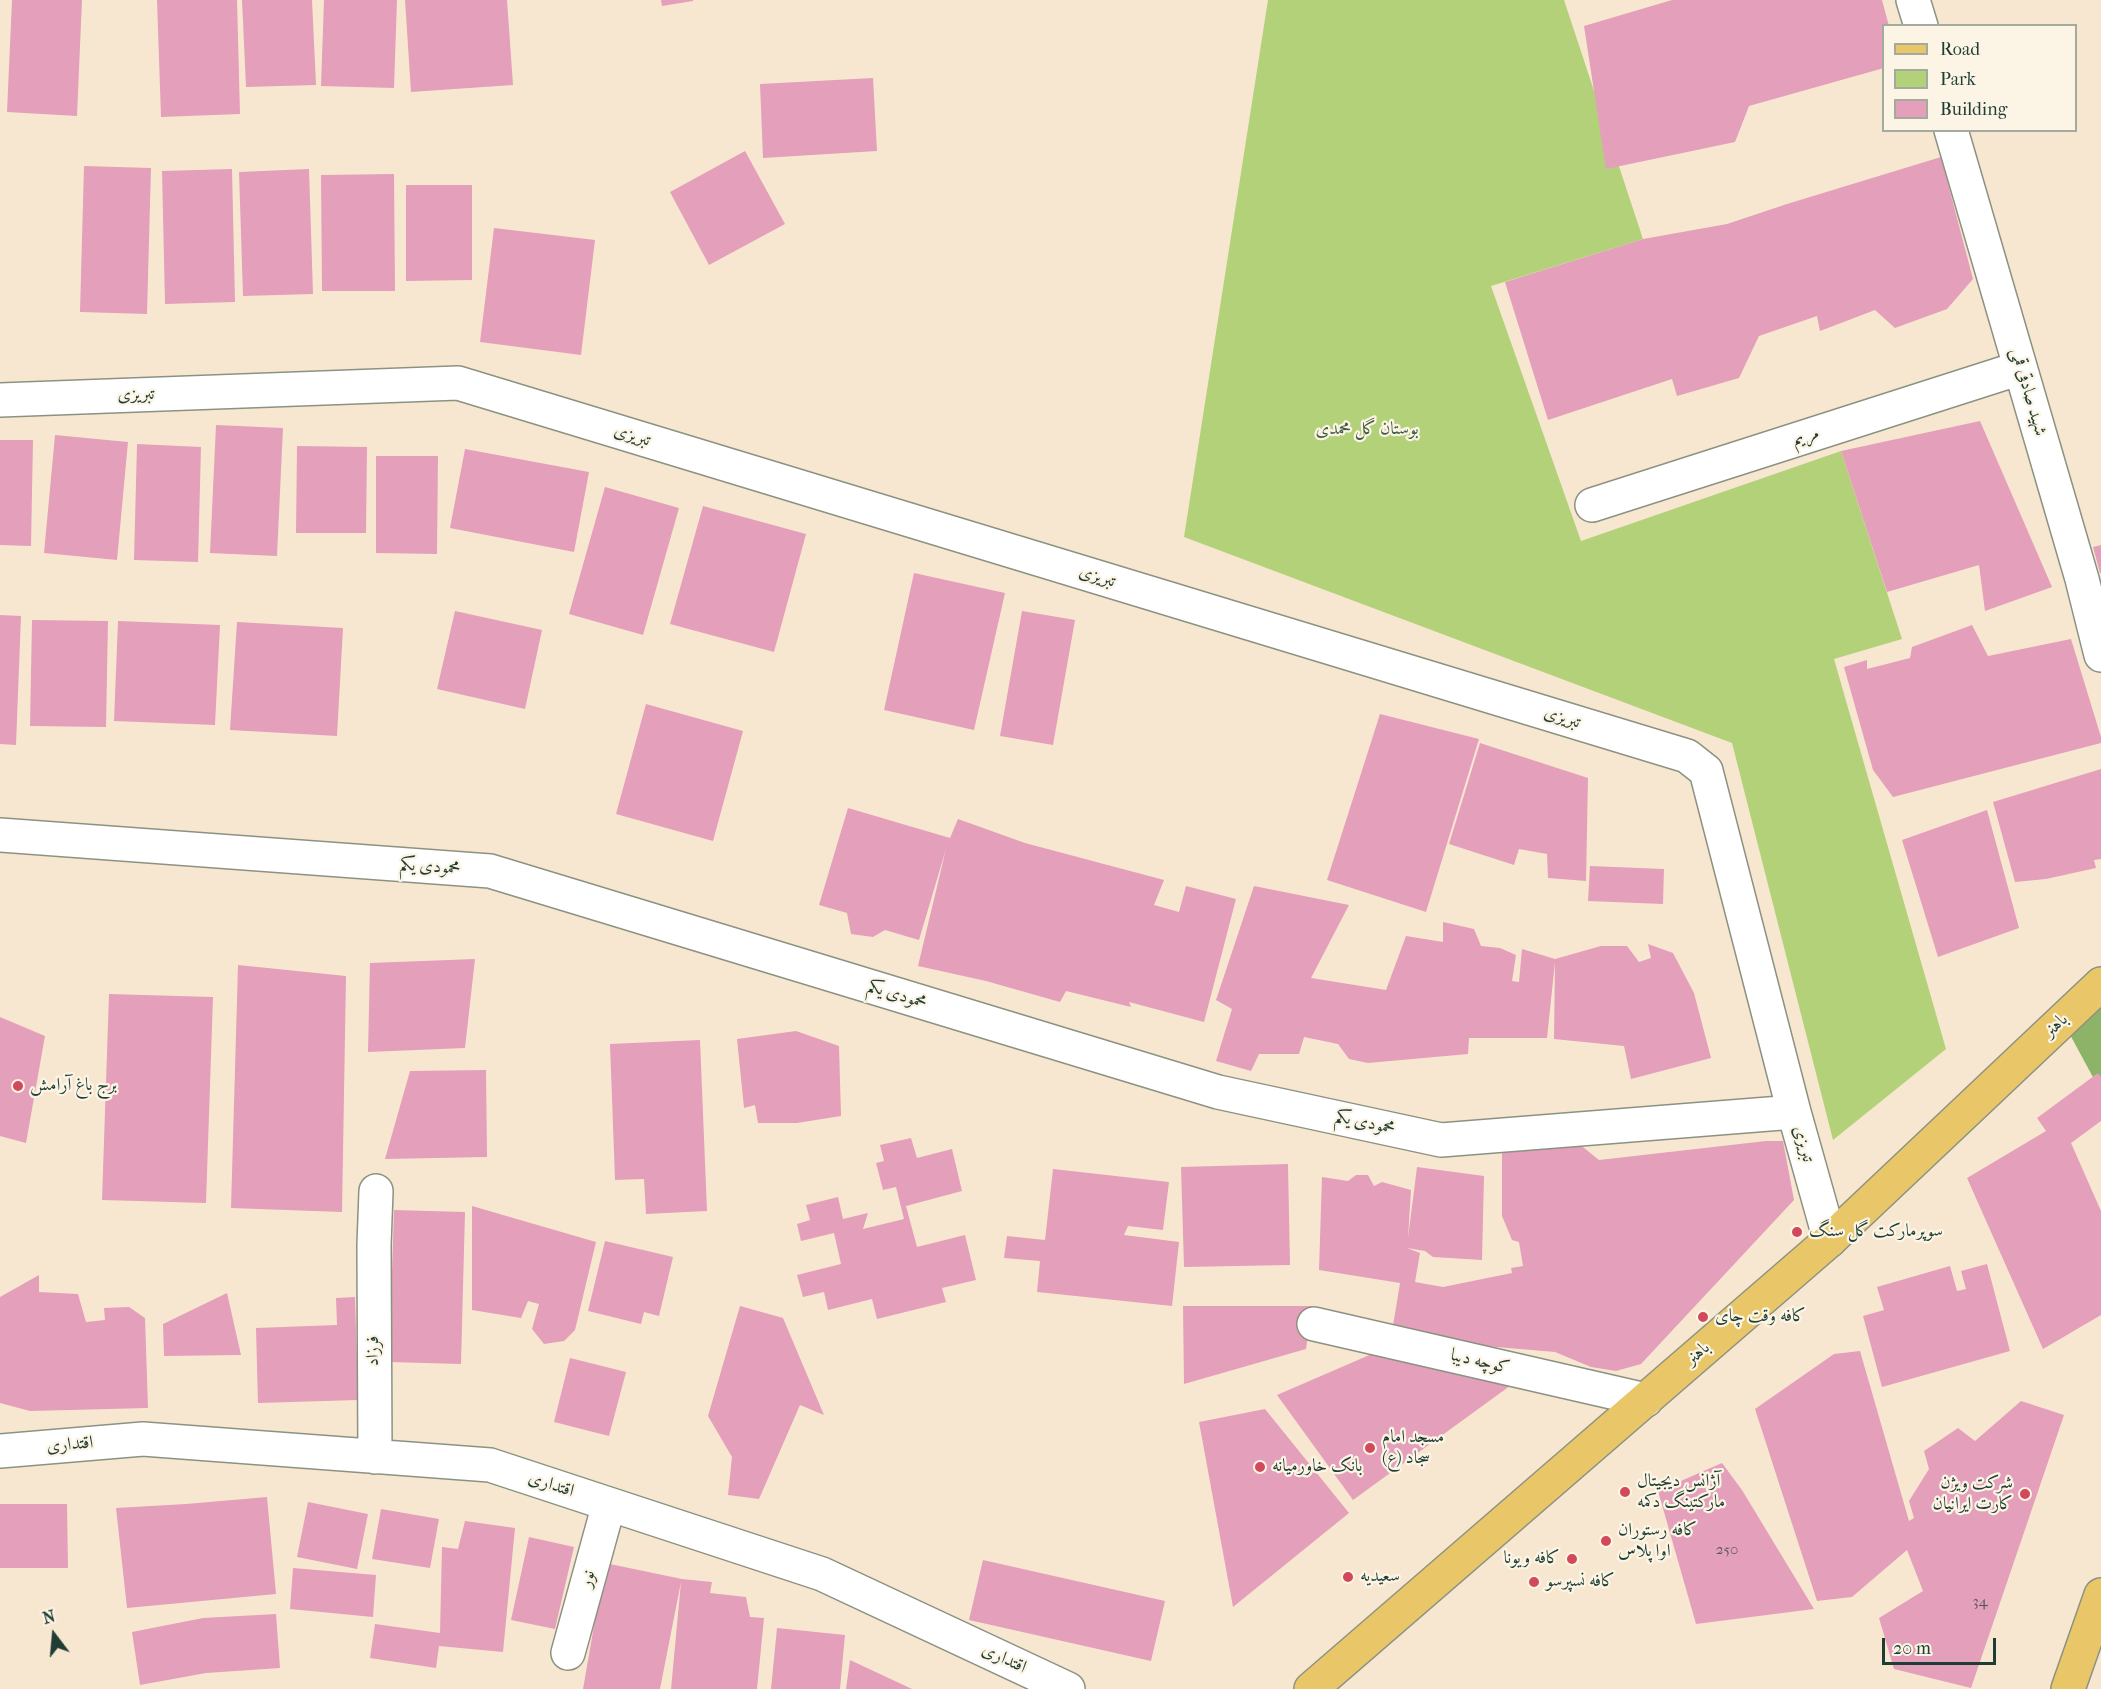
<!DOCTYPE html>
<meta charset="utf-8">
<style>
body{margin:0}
#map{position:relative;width:2101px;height:1689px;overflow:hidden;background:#f8e7d0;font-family:"IM FELL French Canon",serif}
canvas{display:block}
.legend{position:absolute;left:1882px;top:24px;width:195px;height:108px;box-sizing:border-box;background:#fcf5e5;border:2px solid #a4ab9e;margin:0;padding:8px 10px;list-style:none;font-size:18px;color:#1f3d34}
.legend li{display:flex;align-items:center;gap:12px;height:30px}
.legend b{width:30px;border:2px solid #a4ab9e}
.north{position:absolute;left:24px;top:1605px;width:60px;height:60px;-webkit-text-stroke:4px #fcf5e5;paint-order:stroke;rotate:344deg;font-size:16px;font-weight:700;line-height:24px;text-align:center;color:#1f3d34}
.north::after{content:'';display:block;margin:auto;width:21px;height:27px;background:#1f3d34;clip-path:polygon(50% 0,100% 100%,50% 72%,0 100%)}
.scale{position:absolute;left:1882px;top:1638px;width:114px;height:27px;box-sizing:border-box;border:3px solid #1f3d34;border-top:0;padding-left:8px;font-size:18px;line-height:21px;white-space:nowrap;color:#1f3d34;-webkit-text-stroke:4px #fcf5e5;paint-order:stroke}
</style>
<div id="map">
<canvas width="2101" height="1689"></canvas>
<ul class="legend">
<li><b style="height:8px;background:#e9c769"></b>Road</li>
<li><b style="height:16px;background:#b2d178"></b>Park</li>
<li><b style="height:16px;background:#e49fbb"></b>Building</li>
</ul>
<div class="north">N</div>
<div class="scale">20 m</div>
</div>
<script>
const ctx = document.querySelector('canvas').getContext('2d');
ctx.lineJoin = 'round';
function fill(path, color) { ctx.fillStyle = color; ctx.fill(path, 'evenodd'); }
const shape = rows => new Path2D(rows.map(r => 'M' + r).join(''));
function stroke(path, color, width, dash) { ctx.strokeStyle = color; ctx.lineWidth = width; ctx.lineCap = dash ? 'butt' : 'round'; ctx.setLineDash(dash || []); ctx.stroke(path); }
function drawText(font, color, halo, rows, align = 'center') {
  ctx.font = font + ' "IM FELL French Canon",Amiri,serif'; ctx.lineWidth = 4.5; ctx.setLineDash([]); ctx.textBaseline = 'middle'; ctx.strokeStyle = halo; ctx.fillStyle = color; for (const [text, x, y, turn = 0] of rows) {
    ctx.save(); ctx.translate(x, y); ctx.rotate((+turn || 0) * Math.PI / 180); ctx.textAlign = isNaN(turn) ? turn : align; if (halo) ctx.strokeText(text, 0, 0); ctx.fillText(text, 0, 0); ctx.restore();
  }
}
fill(shape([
 [1268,0,1564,0,1643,239,1491,286,1581,541,1841,451,1902,639,1834,659,1946,1049,1833,1140,1732,743,1184,537]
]), '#b2d178');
fill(shape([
 [2101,1004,2101,1092,2068,1031]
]), '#8db368');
fill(shape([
 [12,0,82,0,77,116,7,112],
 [157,0,237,0,240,114,161,117],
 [242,0,312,0,316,85,246,87],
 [324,0,397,0,394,88,321,86],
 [405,0,507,0,513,85,411,92],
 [661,0,693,0,693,1,662,6],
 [1672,0,1882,0,1889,26,1884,26,1884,68,1749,106,1735,142,1606,169,1584,26],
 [873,78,877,151,763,158,760,84],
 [745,151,785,224,709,265,670,192],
 [1941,157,1973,279,1947,309,1895,328,1875,310,1820,331,1817,316,1759,336,1739,378,1677,396,1672,379,1548,420,1505,282,1643,239,1727,224,1787,204],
 [84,166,151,168,147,314,80,312],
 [232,169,235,302,165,304,162,171],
 [309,169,313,294,243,296,239,172],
 [394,174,395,291,322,291,321,175],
 [406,185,472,185,472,280,406,281],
 [494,228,595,240,581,355,480,342],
 [1980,421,2052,587,1985,611,1979,565,1887,592,1841,451],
 [216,425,283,428,277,556,210,553],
 [55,435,128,442,117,560,44,553],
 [0,440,33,440,31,546,0,545],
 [137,444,201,447,198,562,134,560],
 [297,446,367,447,366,533,296,533],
 [465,449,589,472,574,552,450,528],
 [376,456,438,456,437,554,376,553],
 [605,487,679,508,643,635,569,614],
 [703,506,806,534,774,652,670,624],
 [2101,545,2101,573,2100,573,2093,547],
 [914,573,1005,593,974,730,884,710],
 [455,611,542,630,525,709,437,689],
 [1022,611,1075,620,1053,745,1000,736],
 [0,615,21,616,16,745,0,744],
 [32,620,108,621,106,727,30,726],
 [118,621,220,625,215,725,114,721],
 [237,622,343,628,337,736,230,730],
 [1972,625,1988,656,2071,639,2101,737,2101,743,1893,797,1873,770,1844,667,1867,660,1867,669,1910,658,1912,647],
 [646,704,743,731,713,841,616,814],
 [1380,714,1479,739,1426,912,1327,880],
 [1480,743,1588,778,1586,881,1548,878,1547,854,1519,849,1514,865,1449,844],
 [2101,769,2101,859,2094,860,2096,868,2046,879,2015,882,1993,802],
 [848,808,950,838,958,819,1025,843,1164,880,1154,905,1179,912,1186,886,1236,899,1204,1022,1129,1002,1131,1007,1066,991,1060,1002,986,981,918,966,946,849,919,940,885,930,873,937,851,934,847,913,819,905],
 [1987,810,2019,928,1938,957,1902,840],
 [1590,866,1664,869,1663,904,1588,901],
 [1254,886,1349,905,1311,978,1386,990,1406,936,1443,942,1443,922,1474,929,1481,946,1500,948,1516,955,1512,981,1519,982,1522,949,1555,959,1601,946,1627,946,1639,962,1651,958,1648,944,1673,953,1694,993,1711,1058,1631,1079,1624,1046,1554,1039,1555,962,1547,1038,1469,1038,1468,1054,1368,1063,1349,1059,1338,1044,1304,1037,1299,1054,1259,1054,1251,1071,1216,1061,1232,1009,1216,1000],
 [475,959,465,1048,368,1052,370,963],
 [238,965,346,976,342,1212,231,1208],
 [109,994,213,997,206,1203,102,1200],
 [0,1017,45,1036,26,1143,0,1136],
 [796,1031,839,1046,841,1116,797,1123,758,1123,755,1105,744,1108,737,1039],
 [700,1040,707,1211,646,1214,644,1179,615,1180,610,1044],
 [486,1070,487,1157,385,1159,410,1071],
 [2098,1073,2101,1077,2101,1121,2071,1143,2101,1211,2101,1315,2043,1349,1967,1178,2046,1131,2037,1118],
 [911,1138,917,1158,952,1149,962,1191,906,1206,917,1247,965,1235,976,1280,942,1288,946,1302,877,1319,872,1299,828,1310,824,1292,803,1297,797,1275,841,1264,834,1233,801,1241,797,1224,810,1220,806,1205,838,1197,843,1219,868,1213,863,1229,904,1219,896,1187,883,1190,876,1163,884,1161,880,1145],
 [1766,1141,1783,1141,1794,1200,1641,1364,1616,1371,1591,1367,1555,1352,1391,1338,1400,1283,1319,1270,1322,1177,1348,1181,1356,1175,1368,1175,1374,1186,1382,1182,1411,1190,1408,1238,1417,1167,1484,1176,1482,1260,1433,1257,1425,1251,1407,1248,1420,1253,1415,1282,1443,1287,1512,1273,1511,1268,1523,1266,1519,1242,1512,1240,1502,1216,1502,1144,1578,1143,1599,1160],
 [1288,1164,1290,1265,1184,1267,1181,1167],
 [1053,1169,1169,1182,1163,1230,1128,1226,1124,1235,1179,1242,1172,1306,1037,1292,1040,1261,1004,1258,1007,1236,1045,1240],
 [472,1206,596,1242,575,1330,564,1341,544,1344,532,1329,539,1304,528,1301,521,1318,472,1310],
 [394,1210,465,1212,461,1364,389,1362],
 [605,1241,673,1257,659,1316,644,1312,641,1324,588,1311],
 [1987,1264,2010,1351,1882,1387,1863,1316,1884,1310,1877,1287,1950,1266,1957,1291,1966,1289,1961,1271],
 [39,1275,39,1292,78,1294,86,1322,105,1320,104,1308,129,1307,145,1318,148,1408,30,1411,0,1403,0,1297],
 [227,1293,241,1355,164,1356,163,1324],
 [355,1297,358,1400,258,1403,256,1328,337,1325,336,1298],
 [740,1306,783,1318,824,1415,800,1405,759,1499,728,1495,732,1457,708,1416],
 [1183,1306,1312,1306,1306,1349,1184,1384],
 [1388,1347,1514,1383,1353,1500,1277,1395],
 [1860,1351,1909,1521,1914,1518,1909,1501,1929,1469,1924,1451,1958,1428,1975,1441,2021,1401,2064,1415,1971,1688,1894,1669,1879,1618,1923,1591,1907,1550,1852,1597,1817,1601,1755,1409,1834,1354],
 [570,1358,626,1372,609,1436,554,1422],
 [1265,1409,1349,1513,1233,1607,1199,1422],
 [1722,1463,1742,1490,1814,1609,1696,1624,1658,1491],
 [267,1497,276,1594,127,1608,116,1508,186,1504],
 [308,1502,368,1514,357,1569,297,1557],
 [0,1504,67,1504,68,1568,0,1568],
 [381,1509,439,1519,430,1568,372,1559],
 [465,1521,515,1528,503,1652,439,1646,436,1668,370,1658,375,1624,440,1633,442,1547,458,1549],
 [529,1537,574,1547,555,1629,511,1620],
 [983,1560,1165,1601,1151,1661,969,1620],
 [605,1563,682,1579,712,1582,710,1593,746,1597,750,1617,764,1618,757,1689,671,1689,681,1582,660,1689,583,1689],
 [293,1568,376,1575,373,1617,290,1609],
 [276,1614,280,1668,206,1673,140,1685,132,1632,203,1618],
 [777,1628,845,1635,840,1689,771,1689],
 [850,1660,912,1689,846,1689]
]), '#e49fbb');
const street = shape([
 [1913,0,1921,26],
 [1951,130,2082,579,2101,655],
 [0,400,458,383,1687,756,1706,771,1794,1112,1830,1240],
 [1592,505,2020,368],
 [0,835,490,871,1218,1092,1441,1140,1794,1112],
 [1314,1324,1646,1400],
 [0,1451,143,1439,490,1465,822,1574,1068,1689],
 [375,1457,374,1245,376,1191],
 [568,1653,609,1504]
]);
const primary = shape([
 [1311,1689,1830,1240,2101,984],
 [2068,1689,2101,1595]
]);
stroke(street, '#8c9282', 36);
stroke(primary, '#8c9282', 36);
stroke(street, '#fff', 33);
stroke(primary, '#e9c769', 33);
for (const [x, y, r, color] of [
 [18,1086,6,"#d1495b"],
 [1797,1232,6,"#d1495b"],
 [1703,1317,6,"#d1495b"],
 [1370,1448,6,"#d1495b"],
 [1260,1467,6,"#d1495b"],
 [1625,1492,6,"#d1495b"],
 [2025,1494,6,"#d1495b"],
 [1606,1541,6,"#d1495b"],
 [1572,1559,6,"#d1495b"],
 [1348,1577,6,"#d1495b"],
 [1534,1582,6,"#d1495b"]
]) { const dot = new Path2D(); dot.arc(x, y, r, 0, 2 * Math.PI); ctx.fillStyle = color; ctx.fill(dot); stroke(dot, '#fcf5e5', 2); }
drawText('15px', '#505656', null, [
 ["250",1727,1550],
 ["34",1980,1602]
]);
drawText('18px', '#1f3d34', '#fcf5e5', [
 ["شهید صادقی قمی",2028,392,74],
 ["تبریزی",136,395,-2],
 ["تبریزی",632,436,17],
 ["مریم",1806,437,-18],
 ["تبریزی",1097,577,17],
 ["تبریزی",1562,718,17],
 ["محمودی یکم",430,867,4],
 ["محمودی یکم",897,995,17],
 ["باهنر",2056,1026,-43],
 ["محمودی یکم",1365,1123,12],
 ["تبریزی",1803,1144,74],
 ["فرزاد",374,1351,-90],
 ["باهنر",1698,1354,-41],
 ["کوچه دیبا",1480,1362,13],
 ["اقتداری",70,1445,-5],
 ["اقتداری",551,1485,18],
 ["نور",588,1579,-75],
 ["اقتداری",1004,1659,25]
]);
drawText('18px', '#3c5b42', '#fcf5e5', [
 ["بوستان گل محمدی",1367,430]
]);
drawText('18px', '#1f3d34', '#fcf5e5', [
 ["برج باغ آرامش",30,1086],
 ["سوپرمارکت گل سنگ",1809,1232],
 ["کافه وقت چای",1715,1317],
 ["مسجد امام",1382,1438],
 ["سجاد (ع)",1382,1459],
 ["بانک خاورمیانه",1272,1467],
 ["آژانس دیجیتال",1637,1482],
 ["مارکتینگ دکمه",1637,1503],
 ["شرکت ویژن",2013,1484,"right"],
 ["کارت ایرانیان",2013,1505,"right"],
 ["کافه رستوران",1618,1531],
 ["اوا پلاس",1618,1552],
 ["کافه ویونا",1560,1559,"right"],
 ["سعیدیه",1360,1577],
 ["کافه نسپرسو",1546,1582]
], 'left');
</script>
